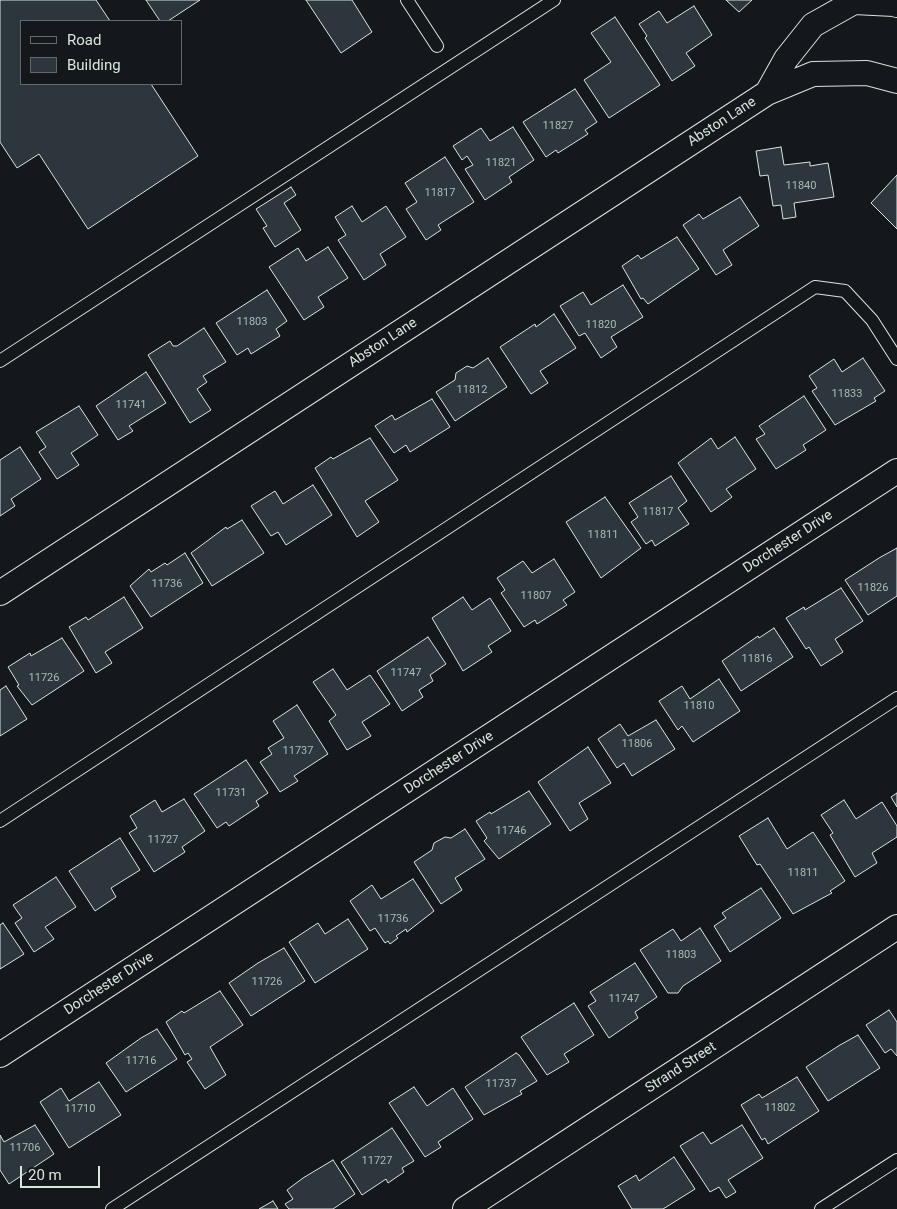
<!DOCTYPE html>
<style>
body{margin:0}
#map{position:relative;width:897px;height:1209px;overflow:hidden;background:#14181c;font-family:Roboto,sans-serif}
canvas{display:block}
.legend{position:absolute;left:20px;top:20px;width:162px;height:65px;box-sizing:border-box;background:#14181c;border:1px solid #626a69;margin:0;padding:6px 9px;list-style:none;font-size:15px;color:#d8e6dc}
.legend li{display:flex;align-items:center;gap:10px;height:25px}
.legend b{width:25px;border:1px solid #626a69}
.scale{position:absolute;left:20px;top:1166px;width:80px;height:22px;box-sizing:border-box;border:2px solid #d8e6dc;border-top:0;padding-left:6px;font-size:15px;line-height:18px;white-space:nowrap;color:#d8e6dc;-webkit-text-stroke:4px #14181c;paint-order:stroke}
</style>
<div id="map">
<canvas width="897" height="1209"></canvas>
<ul class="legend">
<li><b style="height:6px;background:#14181c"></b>Road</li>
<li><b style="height:14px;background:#2c363c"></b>Building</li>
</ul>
<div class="scale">20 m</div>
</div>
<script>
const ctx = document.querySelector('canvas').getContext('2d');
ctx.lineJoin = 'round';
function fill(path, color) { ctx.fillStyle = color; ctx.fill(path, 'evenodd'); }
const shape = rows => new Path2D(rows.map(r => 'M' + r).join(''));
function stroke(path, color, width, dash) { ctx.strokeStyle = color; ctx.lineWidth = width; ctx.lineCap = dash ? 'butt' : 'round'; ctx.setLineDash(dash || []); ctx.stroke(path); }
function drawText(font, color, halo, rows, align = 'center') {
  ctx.font = font + ' Roboto,sans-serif'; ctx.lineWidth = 4; ctx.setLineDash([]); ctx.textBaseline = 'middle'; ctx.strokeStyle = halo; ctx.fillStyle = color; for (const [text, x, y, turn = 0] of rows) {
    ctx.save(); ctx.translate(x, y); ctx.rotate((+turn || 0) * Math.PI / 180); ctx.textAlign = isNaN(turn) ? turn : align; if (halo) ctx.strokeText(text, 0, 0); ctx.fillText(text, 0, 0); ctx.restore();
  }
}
const building = shape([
 [0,0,96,0,110,21,21,21,21,84,151,84,198,156,88,229,39,154,17,168,0,142,0,0],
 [146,0,200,0,168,21,160,21,146,0],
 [306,0,352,0,372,32,341,53,306,0],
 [726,0,752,0,739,12,726,0],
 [694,6,712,35,686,53,695,66,672,81,645,38,647,36,639,24,659,11,667,23,694,6],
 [615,17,660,85,609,118,584,80,611,62,591,33,615,17],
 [575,89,597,122,585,130,588,134,558,153,556,150,546,157,523,122,575,89],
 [513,127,534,160,509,177,512,182,485,200,465,169,473,165,467,156,462,160,453,146,481,128,490,141,513,127],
 [781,147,784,165,810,162,810,166,828,163,834,197,794,203,796,217,783,219,781,205,773,206,768,175,760,176,756,151,781,147],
 [445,157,474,202,438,225,441,230,426,240,406,209,417,202,405,183,445,157],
 [897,175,897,229,871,203,897,175],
 [291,187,296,195,284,203,301,230,275,247,263,228,267,226,256,209,291,187],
 [740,197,759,226,723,250,732,265,716,275,683,225,699,214,703,219,740,197],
 [352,206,362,222,386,206,406,237,380,254,386,265,364,280,338,240,346,235,335,217,352,206],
 [677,237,699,269,648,304,643,298,641,299,622,266,638,255,641,259,677,237],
 [328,247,348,278,318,297,324,307,304,320,269,267,298,248,306,261,328,247],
 [623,285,643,317,611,337,617,347,601,358,585,333,579,336,560,306,583,292,591,305,623,285],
 [267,290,287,321,276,329,280,336,251,354,248,348,237,355,216,323,267,290],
 [554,314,576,348,540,371,548,383,531,394,500,347,535,324,536,327,554,314],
 [204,328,226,362,203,376,207,382,197,389,211,410,190,423,148,355,170,341,173,346,177,346,204,328],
 [488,358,507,387,455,421,436,392,455,380,456,373,467,366,473,368,488,358],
 [863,358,885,391,874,398,876,401,835,425,812,391,817,388,809,376,834,359,842,372,863,358],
 [146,372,166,403,129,426,133,431,118,440,96,406,146,372],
 [804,396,826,430,803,445,806,450,776,469,756,439,765,434,759,426,804,396],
 [432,399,450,427,410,452,406,445,394,453,375,426,392,415,395,420,432,399],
 [79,406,98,435,71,453,79,465,57,479,39,452,46,447,36,432,79,406],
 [735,437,756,469,726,489,732,497,711,512,678,463,711,438,718,449,735,437],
 [370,438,398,480,365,501,379,522,357,537,315,468,331,457,333,459,370,438],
 [20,447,41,479,11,499,15,506,0,516,0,460,20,447],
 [671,476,687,501,678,508,689,524,655,546,652,540,646,544,631,522,638,517,629,503,671,476],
 [313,485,332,515,286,545,278,532,271,536,251,506,275,491,283,504,313,485],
 [605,497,641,548,601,578,566,522,605,497],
 [242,520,264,553,212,586,191,553,226,527,227,529,242,520],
 [897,548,897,596,868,615,845,580,879,558,897,548],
 [185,553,203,583,151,617,130,586,149,569,151,572,165,563,167,565,185,553],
 [554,559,575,592,563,600,567,605,537,624,535,620,524,627,501,593,505,590,497,578,523,561,532,573,554,559],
 [841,588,863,621,835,639,843,652,821,666,809,647,806,649,786,618,804,607,805,610,841,588],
 [124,597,143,628,105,652,112,663,96,673,69,627,86,617,88,620,124,597],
 [463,597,472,610,490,598,511,631,488,646,492,652,463,671,432,618,463,597],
 [774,628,793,657,741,691,722,661,758,636,759,638,774,628],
 [428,637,446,664,430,675,433,681,419,690,423,697,402,711,377,671,428,637],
 [62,638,84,671,32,705,17,686,19,685,8,667,30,653,31,656,62,638],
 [333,669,347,690,370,675,390,704,362,722,371,736,347,750,329,721,336,715,313,682,333,669],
 [719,679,740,711,693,742,682,726,678,730,659,701,682,686,690,699,719,679],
 [6,686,27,719,0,736,0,690,6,686],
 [297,705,328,754,294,776,298,781,280,792,260,762,272,754,268,748,284,738,273,721,297,705],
 [656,720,675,749,632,776,624,763,617,768,598,739,620,724,628,736,656,720],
 [588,747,611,783,579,803,588,819,570,831,538,782,588,747],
 [246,760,268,793,256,801,259,806,229,826,226,822,217,828,194,794,246,760],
 [529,791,551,824,499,859,484,841,487,838,476,821,490,812,491,814,529,791],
 [897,793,897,807,891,797,897,793],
 [184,799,205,831,182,847,185,852,154,872,129,833,137,828,130,816,155,800,162,812,184,799],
 [844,800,856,819,882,802,897,826,897,837,872,853,877,863,855,877,830,835,833,833,821,815,844,800],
 [768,818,787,849,813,832,845,881,830,891,832,893,793,914,760,864,757,865,739,836,768,818],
 [465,829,485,859,455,878,462,890,441,904,414,862,432,850,434,843,445,837,451,838,465,829],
 [120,838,140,870,111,888,116,897,95,911,69,871,120,838],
 [56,877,76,907,45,927,54,939,34,952,15,923,22,918,13,905,56,877],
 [413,879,434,911,407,932,406,929,396,936,398,938,390,944,388,941,385,943,375,928,370,931,350,901,372,885,381,899,413,879],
 [761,888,781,918,730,952,714,926,726,918,722,913,761,888],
 [348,919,368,949,315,983,289,942,318,923,325,934,348,919],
 [3,923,24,954,0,969,0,925,3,923],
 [700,928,721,961,683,986,678,993,668,993,640,950,673,929,681,941,700,928],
 [284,948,305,981,251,1016,229,983,258,963,284,948],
 [635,963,657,997,635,1012,638,1018,609,1038,588,1006,596,1001,590,992,635,963],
 [220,991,243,1025,210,1047,226,1075,205,1089,187,1062,192,1059,188,1053,185,1055,166,1022,182,1011,184,1013,220,991],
 [574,1003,594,1035,564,1054,569,1062,547,1075,521,1037,574,1003],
 [889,1010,897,1022,897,1056,891,1049,885,1053,866,1025,889,1010],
 [157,1029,177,1059,126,1092,106,1063,141,1038,157,1029],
 [858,1035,880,1068,828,1101,806,1067,840,1045,858,1035],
 [516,1053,519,1055,537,1081,520,1091,522,1094,484,1115,465,1087,516,1053],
 [797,1077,819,1111,768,1144,765,1138,762,1140,741,1105,759,1094,762,1098,797,1077],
 [99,1082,121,1115,69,1148,40,1102,61,1088,69,1101,99,1082],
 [414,1087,427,1106,453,1088,473,1119,438,1142,441,1147,425,1157,389,1103,414,1087],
 [35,1125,54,1154,9,1184,0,1170,0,1135,4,1142,35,1125],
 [742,1125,763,1158,728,1180,736,1192,726,1198,719,1187,710,1192,680,1146,703,1132,711,1144,742,1125],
 [392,1128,414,1161,402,1168,404,1172,388,1183,386,1179,362,1195,341,1162,392,1128],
 [674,1157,695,1189,663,1209,632,1209,618,1186,636,1175,639,1181,674,1157],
 [333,1160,355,1194,333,1209,289,1209,285,1204,293,1199,287,1190,303,1178,333,1160],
 [273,1201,278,1209,259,1209,273,1201]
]);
fill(building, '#2c363c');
stroke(building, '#d8e6dc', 1);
const service = shape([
 [407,0,437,46],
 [0,361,554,0],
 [0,821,815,287,845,291,872,320,897,359],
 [112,1209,897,698],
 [821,1209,897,1160]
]);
const minor = shape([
 [767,93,786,59,813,25,854,2,894,4,897,5],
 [0,593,767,93,813,74,867,73,897,81],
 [0,1055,897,471],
 [465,1209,897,927]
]);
stroke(service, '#d8e6dc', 14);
stroke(minor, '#d8e6dc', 26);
stroke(service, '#14181c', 12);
stroke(minor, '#14181c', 24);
drawText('11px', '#adbab4', null, [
 ["11827",558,126],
 ["11821",501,163],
 ["11840",801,186],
 ["11817",440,193],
 ["11803",252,322],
 ["11820",601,325],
 ["11812",472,390],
 ["11833",847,394],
 ["11741",131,405],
 ["11817",658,512],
 ["11811",603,535],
 ["11736",167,584],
 ["11826",873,588],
 ["11807",536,596],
 ["11816",757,659],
 ["11747",406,673],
 ["11726",44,678],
 ["11810",699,706],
 ["11806",637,744],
 ["11737",298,751],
 ["11731",231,793],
 ["11746",511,831],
 ["11727",163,840],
 ["11811",803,873],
 ["11736",393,919],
 ["11803",681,955],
 ["11726",267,982],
 ["11747",624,999],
 ["11716",141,1061],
 ["11737",501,1084],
 ["11802",780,1108],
 ["11710",80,1109],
 ["11706",25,1148],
 ["11727",377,1161]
]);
drawText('14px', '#d8e6dc', '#14181c', [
 ["Abston Lane",722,122,-33],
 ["Abston Lane",383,343,-33],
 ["Dorchester Drive",788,542,-33],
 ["Dorchester Drive",449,763,-33],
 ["Dorchester Drive",109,984,-33],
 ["Strand Street",681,1068,-33]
]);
</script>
